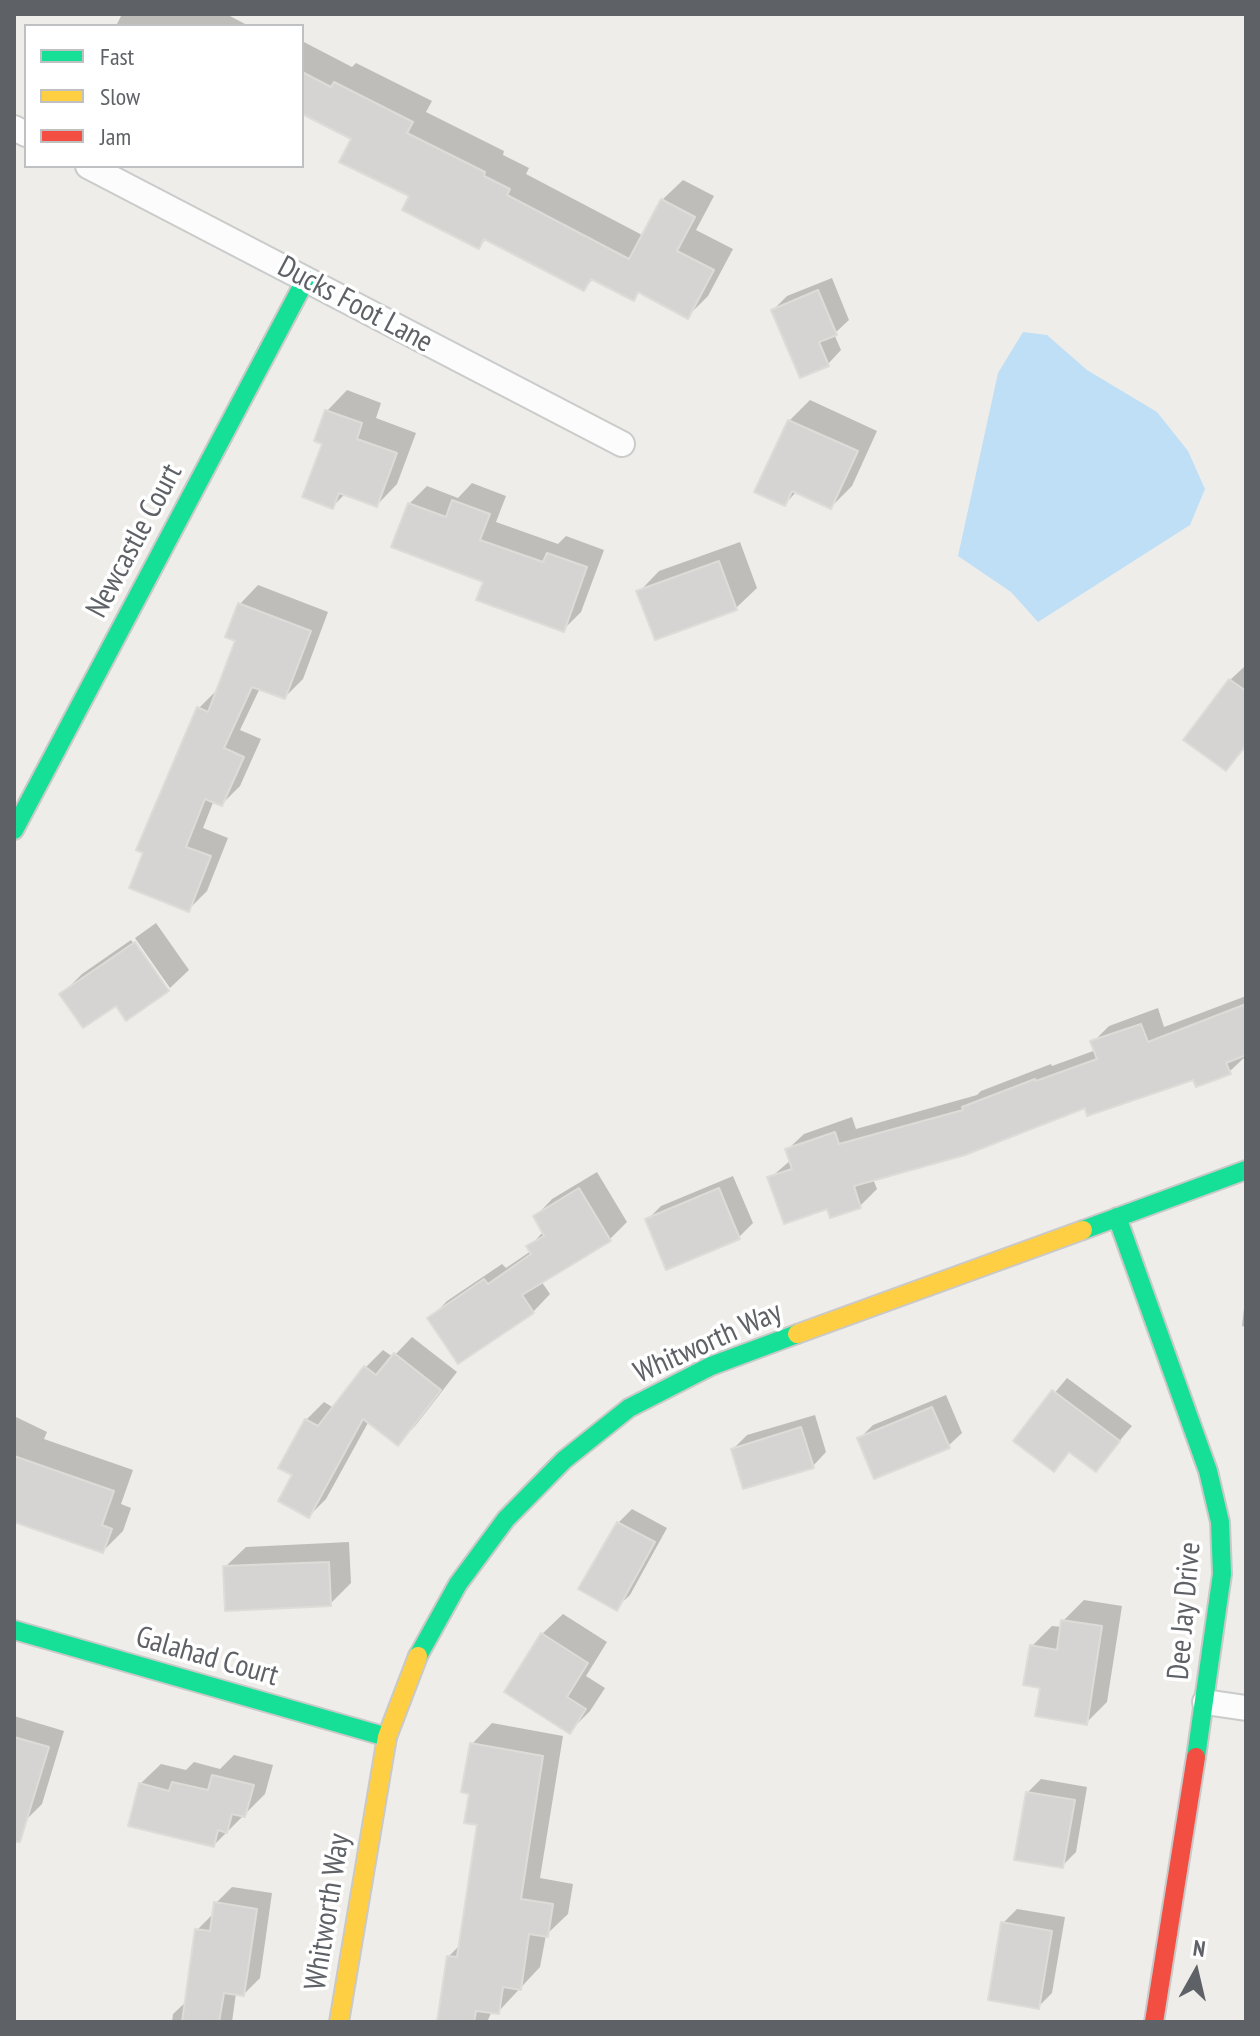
<!DOCTYPE html>
<style>
body{margin:0}
#map{position:relative;width:1260px;height:2036px;overflow:hidden;background:#eeede9;font-family:"PT Sans Narrow",sans-serif}
canvas{display:block}
.frame{position:absolute;inset:0;border:16px solid #5e6267;pointer-events:none}
.legend{position:absolute;left:24px;top:24px;width:280px;height:144px;box-sizing:border-box;background:#fff;border:2px solid #bfc0c2;margin:0;padding:10px 14px;list-style:none;font-size:24px;color:#5e6267}
.legend li{display:flex;align-items:center;gap:16px;height:40px}
.legend b{width:40px;border:2px solid #bfc0c2}
.north{position:absolute;left:1156px;top:1932px;width:80px;height:80px;-webkit-text-stroke:6px #fff;paint-order:stroke;rotate:8deg;font-size:22px;font-weight:700;line-height:32px;text-align:center;color:#5e6267}
.north::after{content:'';display:block;margin:auto;width:28px;height:36px;background:#5e6267;clip-path:polygon(50% 0,100% 100%,50% 72%,0 100%)}
</style>
<div id="map">
<canvas width="1260" height="2036"></canvas>
<div class="frame"></div>
<ul class="legend">
<li><b style="height:10px;background:#16e098"></b>Fast</li>
<li><b style="height:10px;background:#ffcf43"></b>Slow</li>
<li><b style="height:10px;background:#f24e42"></b>Jam</li>
</ul>
<div class="north">N</div>
</div>
<script>
const ctx = document.querySelector('canvas').getContext('2d');
ctx.lineJoin = 'round';
function fill(path, color) { ctx.fillStyle = color; ctx.fill(path, 'evenodd'); }
const shape = rows => new Path2D(rows.map(r => 'M' + r).join(''));
function stroke(path, color, width, dash) { ctx.strokeStyle = color; ctx.lineWidth = width; ctx.lineCap = dash ? 'butt' : 'round'; ctx.setLineDash(dash || []); ctx.stroke(path); }
function drawText(font, color, halo, rows, align = 'center') {
  ctx.font = font + ' "PT Sans Narrow",sans-serif'; ctx.lineWidth = 7; ctx.setLineDash([]); ctx.textBaseline = 'middle'; ctx.strokeStyle = halo; ctx.fillStyle = color; for (const [text, x, y, turn = 0] of rows) {
    ctx.save(); ctx.translate(x, y); ctx.rotate((+turn || 0) * Math.PI / 180); ctx.textAlign = isNaN(turn) ? turn : align; if (halo) ctx.strokeText(text, 0, 0); ctx.fillText(text, 0, 0); ctx.restore();
  }
}
fill(shape([
 [1023,332,1047,335,1087,370,1157,412,1188,451,1205,489,1190,525,1038,622,1011,592,958,556,998,373]
]), '#bfdff6');
fill(shape([
 [122,14,226,14,249,26,116,26],
 [302,41,352,67,356,63,432,101,426,112,504,151,503,155,529,168,526,174,644,236,662,200,683,180,714,196,696,230,733,249,708,296,688,316,640,291,634,298,594,278,584,289,487,238,479,247,411,196,354,138,304,113,302,114],
 [832,278,849,320,834,334,841,350,828,364,773,310,787,296],
 [347,390,381,403,376,418,416,433,397,484,377,505,346,493,333,506,324,442,327,411],
 [810,400,877,431,852,486,831,507,797,491,785,504,789,421],
 [472,483,506,496,496,522,558,544,566,536,604,550,581,612,563,630,485,581,409,504,427,486,458,498],
 [740,542,757,588,736,608,639,592,659,571],
 [258,585,328,612,303,679,285,697,260,688,240,730,261,739,240,786,222,804,214,800,203,828,228,838,207,891,189,909,132,887,199,708,217,690,238,640,240,604],
 [1244,667,1246,668,1246,747,1226,769,1230,680],
 [156,923,189,970,170,988,135,938],
 [131,940,165,989,169,989,127,1018,117,1003,62,994,82,974],
 [1246,996,1246,1056,1229,1072,1194,1077,1086,1106,873,1179,877,1189,860,1206,831,1216,828,1207,770,1178,791,1160,787,1150,804,1134,852,1117,856,1129,977,1095,981,1091,1051,1064,1052,1066,1096,1050,1093,1042,1109,1026,1158,1008,1164,1027],
 [597,1172,627,1222,610,1239,541,1281,550,1294,533,1312,430,1319,447,1301,502,1264,506,1268,531,1251,529,1247,544,1231,535,1217,552,1199],
 [733,1176,753,1223,739,1237,647,1220,661,1206],
 [1246,1290,1246,1327,1242,1326],
 [412,1337,457,1372,415,1426,398,1443,369,1421,326,1499,309,1516,295,1474,281,1467,306,1420,324,1402,334,1408,366,1367,383,1350,393,1357],
 [1067,1378,1132,1426,1096,1469,1071,1451,1054,1469,1016,1440],
 [946,1395,962,1433,948,1446,860,1438,873,1425],
 [815,1415,826,1452,813,1466,733,1449,747,1435],
 [14,1416,47,1432,44,1439,133,1470,121,1504,131,1508,123,1531,103,1551,14,1494],
 [632,1509,667,1528,630,1595,616,1608,618,1523],
 [349,1542,351,1583,330,1604,225,1567,246,1547],
 [1084,1600,1122,1606,1107,1702,1086,1723,1042,1686,1032,1646,1052,1626,1062,1627,1063,1621],
 [563,1614,607,1642,586,1676,605,1688,590,1711,570,1731,542,1634],
 [14,1716,64,1731,42,1804,26,1820,14,1816],
 [492,1723,563,1736,540,1878,573,1884,568,1914,546,1935,540,1967,498,2012,492,2011,487,2022,439,2022,448,1957,461,1944,480,1824,472,1793,472,1744],
 [234,1755,273,1765,265,1794,214,1845,140,1784,161,1764,186,1770,194,1762,220,1769],
 [1041,1779,1087,1787,1076,1852,1062,1866,1027,1793],
 [232,1887,272,1893,260,1978,244,1994,236,1993,232,2022,172,2022,173,2014,187,2001,197,1930,214,1913,216,1903],
 [1017,1909,1065,1917,1052,1993,1038,2007,1003,1923]
]), '#0003');
const building = shape([
 [302,72,331,87,334,82,413,122,407,133,485,172,484,176,510,189,507,195,629,259,661,199,695,217,677,251,714,270,688,319,638,292,634,301,591,279,584,291,484,239,479,249,402,210,409,196,339,162,351,139,302,114,302,72],
 [818,290,837,335,819,342,829,366,800,378,771,310,818,290],
 [325,410,362,423,357,439,397,453,377,507,339,493,333,509,302,497,322,444,314,441,325,410],
 [788,420,858,451,831,509,792,491,785,506,754,492,788,420],
 [452,500,490,514,480,540,543,562,547,553,587,567,564,632,476,600,483,582,391,547,408,503,446,517,452,500],
 [719,561,737,610,655,640,636,591,719,561],
 [238,603,311,631,285,699,252,687,224,748,244,757,222,806,205,799,186,847,211,856,189,912,129,888,143,853,136,850,197,707,208,712,235,641,225,637,238,603],
 [1229,679,1246,691,1246,745,1226,771,1183,740,1229,679],
 [135,942,169,991,126,1021,116,1006,83,1028,59,994,135,942],
 [1246,1004,1246,1055,1226,1063,1231,1074,1196,1087,1193,1080,1087,1116,1085,1108,965,1155,854,1186,861,1208,830,1218,827,1209,784,1224,767,1177,792,1169,785,1149,835,1132,839,1144,963,1110,962,1107,1035,1079,1036,1081,1097,1059,1090,1041,1141,1024,1148,1042,1246,1004],
 [579,1188,611,1241,522,1295,534,1313,458,1364,427,1318,484,1279,488,1284,531,1254,526,1246,544,1236,533,1216,579,1188],
 [719,1188,740,1239,666,1270,645,1219,719,1188],
 [394,1353,441,1390,398,1446,363,1419,309,1518,278,1501,292,1475,278,1468,305,1419,318,1426,364,1366,376,1375,394,1353],
 [1052,1390,1120,1441,1096,1472,1069,1452,1054,1472,1013,1441,1052,1390],
 [932,1407,950,1448,874,1479,857,1438,932,1407],
 [801,1427,814,1468,743,1489,731,1449,801,1427],
 [14,1456,114,1491,102,1525,112,1529,103,1553,14,1522,14,1456],
 [617,1522,655,1542,617,1611,578,1589,617,1522],
 [329,1562,331,1606,225,1611,223,1566,329,1562],
 [1061,1620,1102,1626,1087,1725,1035,1716,1040,1688,1023,1685,1030,1645,1057,1650,1061,1620],
 [541,1633,588,1663,567,1697,586,1709,570,1734,504,1692,541,1633],
 [14,1737,49,1747,20,1842,14,1842,14,1737],
 [470,1743,543,1756,521,1899,553,1904,548,1937,529,1934,521,1990,503,1987,499,2014,476,2011,474,2022,437,2022,447,1956,457,1957,477,1825,464,1823,469,1794,461,1792,470,1743],
 [212,1775,254,1785,245,1817,232,1814,227,1833,218,1830,214,1847,128,1826,139,1783,169,1791,172,1782,208,1790,212,1775],
 [1026,1792,1075,1800,1063,1868,1014,1860,1026,1792],
 [214,1902,257,1909,244,1996,224,1993,219,2022,182,2022,195,1929,210,1931,214,1902],
 [1001,1922,1052,1931,1039,2009,988,2000,1001,1922]
]);
fill(building, '#d5d4d2');
stroke(building, '#dedcd8', 2);
const street = shape([
 [14,128,26,134],
 [88,166,622,444],
 [1205,1702,1246,1708]
]);
const fast = shape([
 [14,830,306,279],
 [1117,1217,1208,1471,1220,1522,1222,1574,1196,1757],
 [1083,1230,1246,1170],
 [14,1630,387,1737],
 [418,1656,458,1584,506,1519,564,1460,629,1408,711,1366,797,1334]
]);
const slow = shape([
 [797,1334,1083,1230],
 [339,2022,387,1737,418,1656]
]);
const jam = shape([
 [1154,2022,1196,1757]
]);
stroke(street, '#cacbcb', 28);
stroke(fast, '#c9c9ca', 22);
stroke(slow, '#c9c9ca', 22);
stroke(jam, '#c9c9ca', 22);
stroke(street, '#fcfcfc', 24);
stroke(fast, '#16e098', 18);
stroke(slow, '#ffcf43', 18);
stroke(jam, '#f24e42', 18);
drawText('30px', '#5e6267', '#fff', [
 ["Ducks Foot Lane",355,305,28],
 ["Newcastle Court",135,541,-62],
 ["Whitworth Way",708,1343,-24],
 ["Dee Jay Drive",1185,1611,-85],
 ["Galahad Court",207,1657,16],
 ["Whitworth Way",328,1912,-81]
]);
</script>
